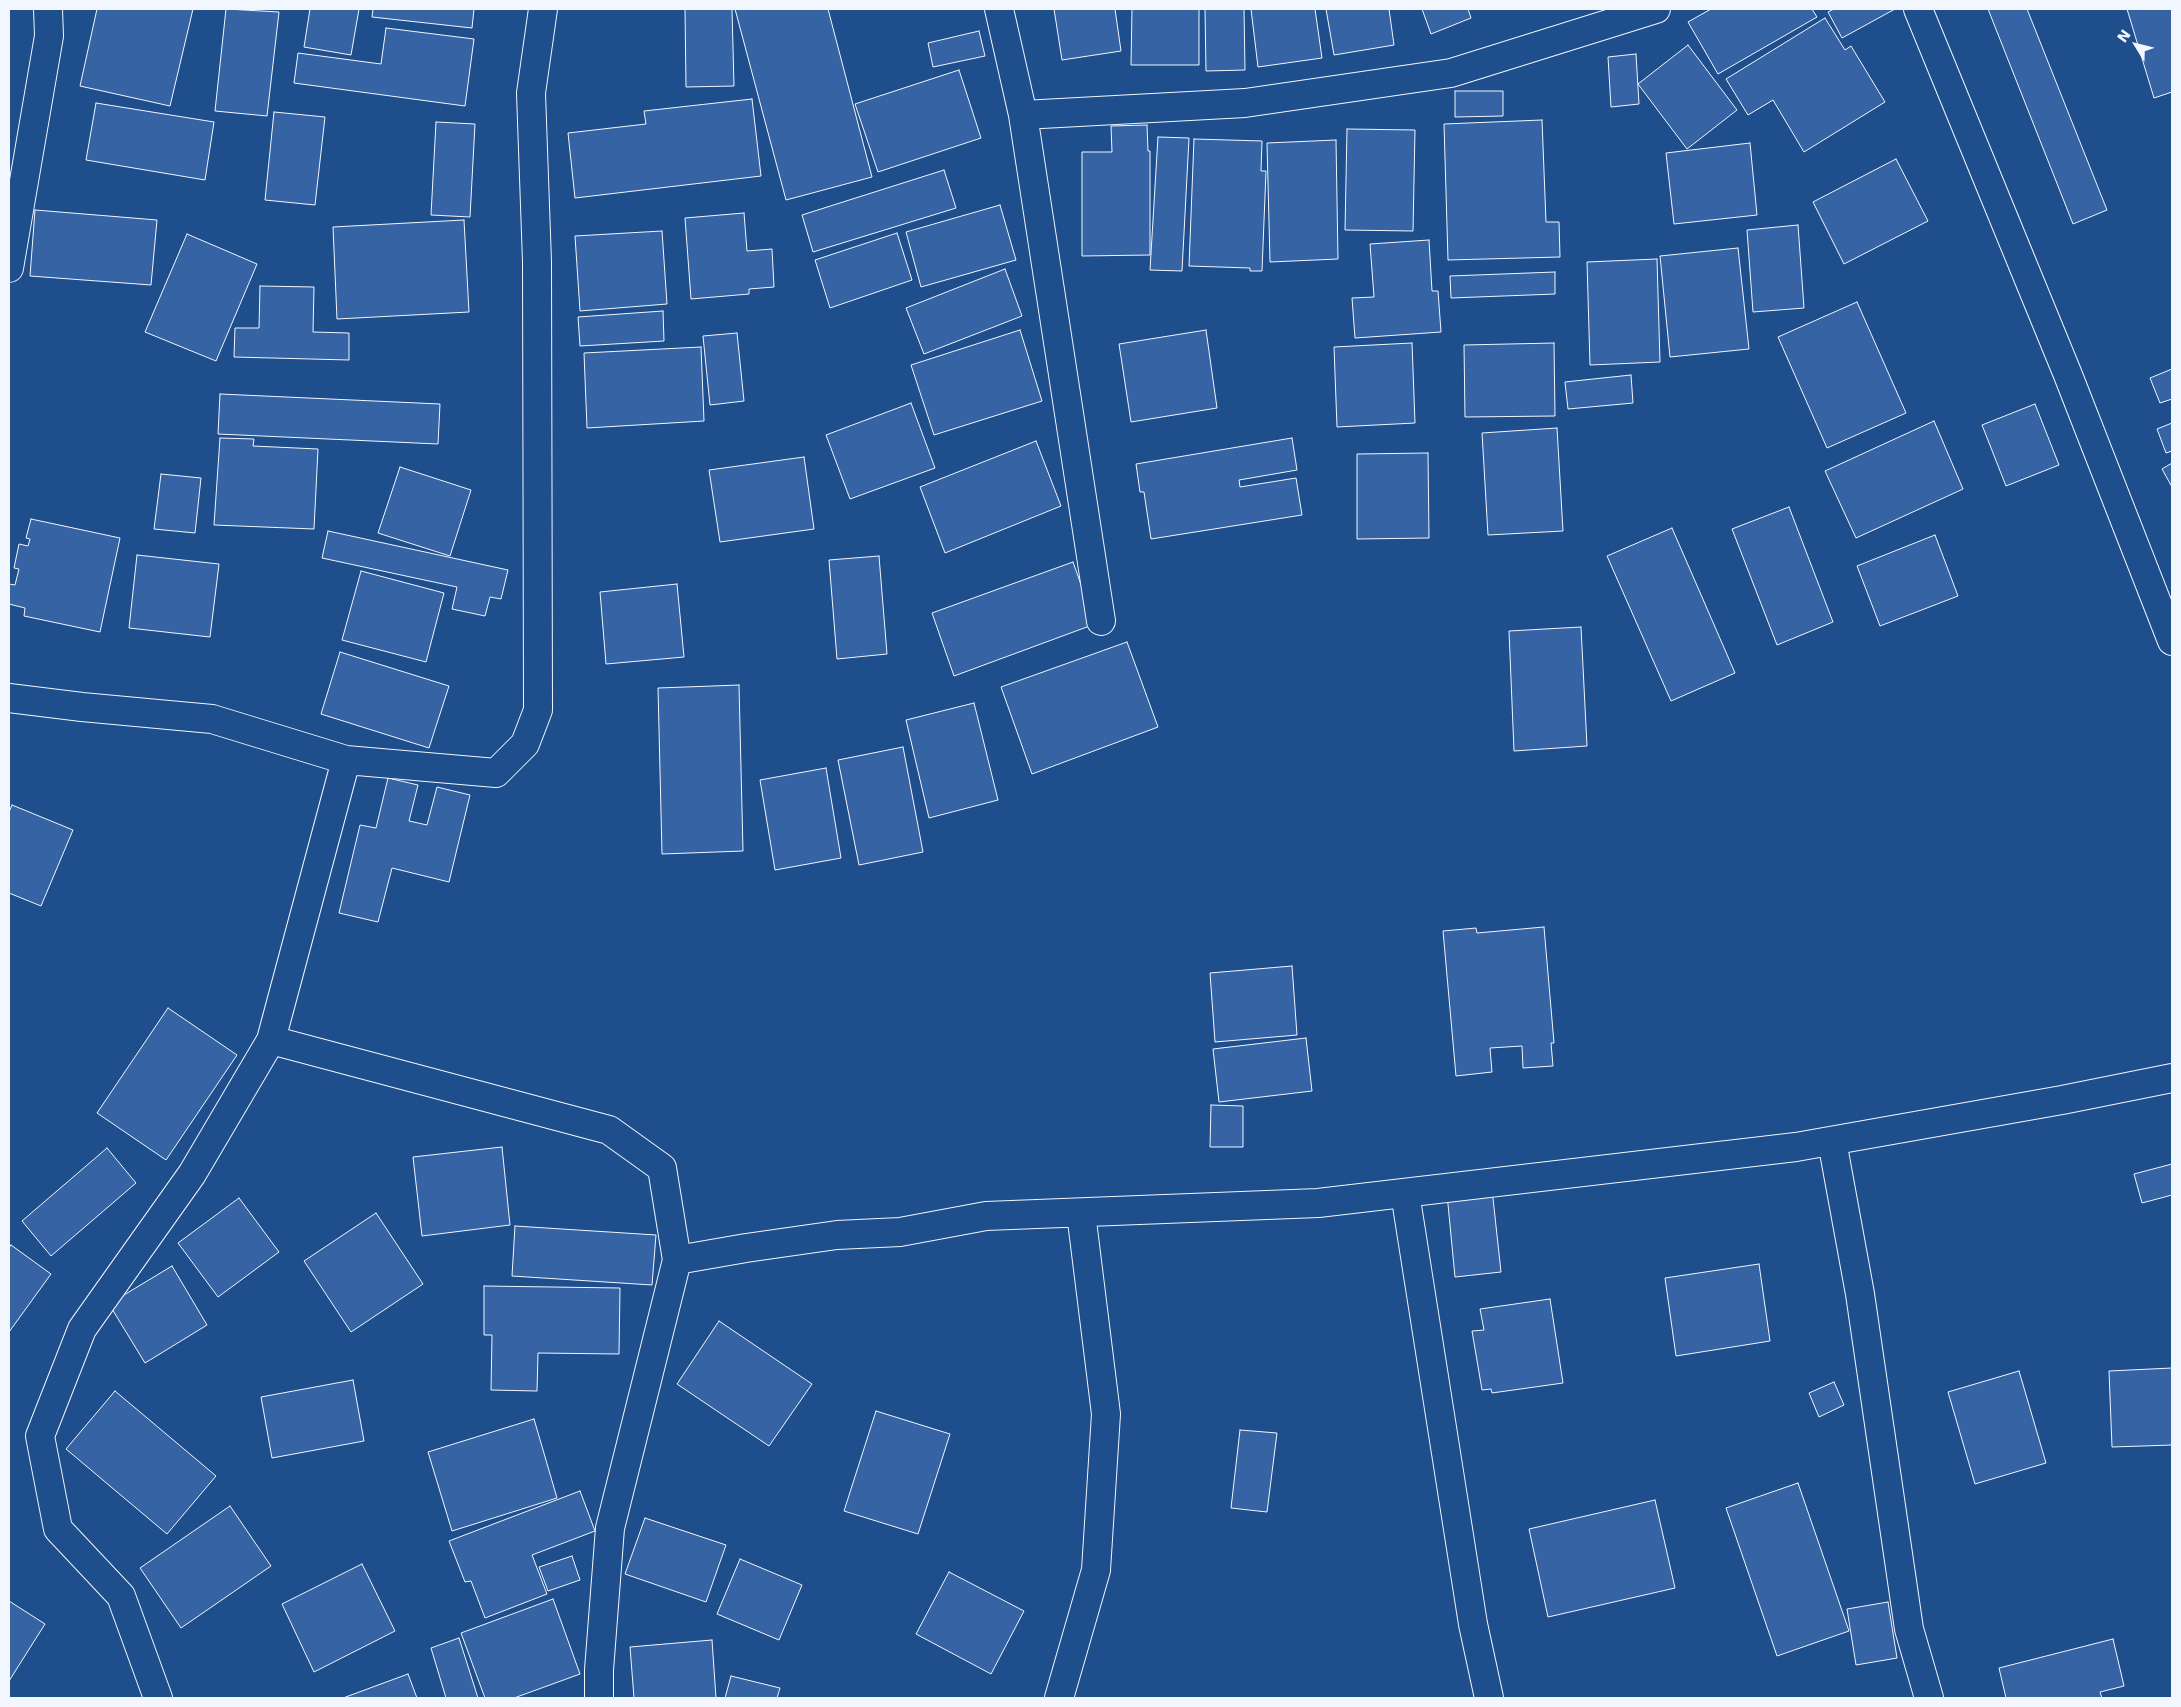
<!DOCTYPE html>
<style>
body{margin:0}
#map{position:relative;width:2181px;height:1707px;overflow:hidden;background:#1f4e8c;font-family:"DejaVu Sans",sans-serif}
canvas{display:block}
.frame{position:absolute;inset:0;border:10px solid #f2f6ff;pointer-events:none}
.north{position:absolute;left:2111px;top:20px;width:50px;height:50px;-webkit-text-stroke:4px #1f4e8c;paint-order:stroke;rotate:306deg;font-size:14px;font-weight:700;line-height:20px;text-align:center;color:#f2f6ff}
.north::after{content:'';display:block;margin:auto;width:18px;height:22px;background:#f2f6ff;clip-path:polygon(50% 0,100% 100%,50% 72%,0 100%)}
</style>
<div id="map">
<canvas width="2181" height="1707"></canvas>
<div class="frame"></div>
<div class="north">N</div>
</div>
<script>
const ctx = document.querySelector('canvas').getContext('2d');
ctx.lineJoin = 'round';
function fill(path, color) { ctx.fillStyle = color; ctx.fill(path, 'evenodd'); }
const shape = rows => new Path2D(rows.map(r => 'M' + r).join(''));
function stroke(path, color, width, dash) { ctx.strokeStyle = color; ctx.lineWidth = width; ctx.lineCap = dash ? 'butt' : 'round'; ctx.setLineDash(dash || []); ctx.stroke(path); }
const building = shape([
 [97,9,193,9,170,106,80,86,97,9],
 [226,9,279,12,267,116,215,111,226,9],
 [310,9,359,9,351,55,304,47,310,9],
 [373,9,474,9,472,28,372,17,373,9],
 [685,9,732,9,734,86,686,87,685,9],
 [735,9,828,9,872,177,786,200,735,9],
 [1054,9,1115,9,1121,51,1062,60,1054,9],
 [1132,9,1199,9,1199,65,1131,65,1132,9],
 [1205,9,1244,9,1245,70,1206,71,1205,9],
 [1251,9,1315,9,1322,58,1258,67,1251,9],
 [1326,9,1389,9,1394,45,1334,55,1326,9],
 [1422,9,1468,9,1471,18,1431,34,1422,9],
 [1711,9,1812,9,1817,17,1718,74,1688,22,1711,9],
 [1834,9,1895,9,1842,38,1828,12,1834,9],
 [1988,9,2027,9,2107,210,2073,224,1988,9],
 [2127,9,2172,9,2172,92,2154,98,2127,9],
 [1825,18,1845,50,1851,46,1885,102,1804,152,1773,100,1748,115,1726,79,1825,18],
 [386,28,474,39,465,106,294,83,298,53,381,64,386,28],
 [979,31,985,56,933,67,928,43,979,31],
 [1688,45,1737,110,1687,149,1638,84,1688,45],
 [1636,54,1639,104,1611,107,1608,57,1636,54],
 [959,70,981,138,878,172,855,104,959,70],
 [1455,91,1503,91,1503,116,1455,117,1455,91],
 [752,99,761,176,575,198,568,133,646,124,644,111,752,99],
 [96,103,214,122,205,180,86,160,96,103],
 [274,112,325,117,315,205,265,200,274,112],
 [1542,120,1546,222,1559,222,1560,257,1448,260,1444,124,1542,120],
 [436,122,475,124,470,217,431,215,436,122],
 [1147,125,1148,151,1150,151,1150,255,1082,256,1082,152,1112,152,1111,126,1147,125],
 [1347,129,1415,130,1413,231,1345,230,1347,129],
 [1158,137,1189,138,1182,271,1150,270,1158,137],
 [1194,139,1262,141,1261,171,1266,171,1262,271,1250,271,1250,268,1189,266,1194,139],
 [1336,140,1338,259,1270,262,1267,143,1336,140],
 [1750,143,1757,215,1674,224,1666,153,1750,143],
 [1896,159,1928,221,1844,264,1813,202,1896,159],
 [944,170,956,208,813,252,802,215,944,170],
 [1000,205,1016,260,921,287,906,232,1000,205],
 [35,210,157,220,151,285,30,276,35,210],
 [744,213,747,251,772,249,774,287,749,289,749,294,691,299,685,218,744,213],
 [464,220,469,312,337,319,333,227,464,220],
 [1798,225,1804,308,1753,312,1747,230,1798,225],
 [662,231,667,304,580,311,575,236,662,231],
 [897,233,912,280,830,308,815,260,897,233],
 [187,234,257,264,216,361,145,332,187,234],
 [1429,240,1432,291,1438,291,1441,332,1355,338,1352,298,1374,297,1370,244,1429,240],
 [1738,248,1749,349,1670,357,1660,256,1738,248],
 [1657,259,1660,362,1590,365,1587,262,1657,259],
 [1005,269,1022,316,924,354,906,308,1005,269],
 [1555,272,1555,294,1451,298,1450,276,1555,272],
 [260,286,314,287,313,332,349,333,349,360,234,357,235,328,259,328,260,286],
 [1857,302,1906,413,1827,448,1778,337,1857,302],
 [663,311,664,341,580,346,578,317,663,311],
 [1020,330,1042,401,934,435,911,365,1020,330],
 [1206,330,1217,408,1131,422,1119,344,1206,330],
 [737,333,744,401,710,405,703,336,737,333],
 [1412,343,1415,423,1337,427,1334,347,1412,343],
 [1554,343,1555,416,1465,417,1464,345,1554,343],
 [701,347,704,421,587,428,584,353,701,347],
 [2172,369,2172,399,2160,403,2150,378,2172,369],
 [1631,375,1633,403,1568,409,1565,382,1631,375],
 [220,394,440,404,438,444,218,434,220,394],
 [911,403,935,468,850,499,826,435,911,403],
 [2035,404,2059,465,2006,486,1982,425,2035,404],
 [1934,421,1963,489,1856,538,1825,471,1934,421],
 [2172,423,2172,451,2166,453,2157,429,2172,423],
 [1557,428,1563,531,1488,535,1482,433,1557,428],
 [220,438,254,439,253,446,318,449,314,529,214,525,220,438],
 [1292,438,1297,470,1239,480,1240,487,1296,478,1302,515,1151,539,1144,492,1140,492,1136,464,1292,438],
 [1036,441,1061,506,945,553,920,487,1036,441],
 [1428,453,1429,538,1357,539,1357,454,1428,453],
 [804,457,814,529,720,542,709,470,804,457],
 [2172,463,2172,487,2162,469,2172,463],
 [400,467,471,490,450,556,378,533,400,467],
 [161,474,201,478,195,533,154,529,161,474],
 [1789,507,1833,622,1777,645,1732,529,1789,507],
 [31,519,120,538,100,632,24,616,25,608,9,604,9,584,15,585,19,569,14,568,19,544,28,546,30,539,26,538,31,519],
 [1672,528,1735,673,1671,701,1607,556,1672,528],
 [328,531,508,570,501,599,490,597,485,616,452,609,457,587,322,558,328,531],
 [1935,535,1958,596,1880,626,1857,566,1935,535],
 [137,555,219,564,210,637,129,628,137,555],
 [879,556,887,654,837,659,829,560,879,556],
 [1073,562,1095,624,954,676,932,613,1073,562],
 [361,571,444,593,426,662,342,640,361,571],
 [677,584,684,657,606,664,600,592,677,584],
 [1581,627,1587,746,1514,751,1509,631,1581,627],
 [1127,642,1158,727,1032,774,1001,687,1127,642],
 [340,652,449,686,429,748,321,714,340,652],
 [739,685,743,851,662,854,658,688,739,685],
 [974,703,998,800,929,818,906,720,974,703],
 [903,747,923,852,859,865,838,760,903,747],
 [826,768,841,858,775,870,760,780,826,768],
 [388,778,418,785,409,821,427,825,437,787,470,795,449,882,392,868,378,922,339,913,360,825,376,828,388,778],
 [12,805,73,830,41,906,9,893,9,812,12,805],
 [1544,927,1554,1043,1551,1043,1553,1066,1523,1068,1522,1046,1490,1048,1492,1072,1456,1076,1443,931,1476,928,1477,933,1544,927],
 [1292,966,1297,1035,1215,1042,1210,973,1292,966],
 [168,1008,237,1055,166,1160,97,1113,168,1008],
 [1306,1038,1312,1091,1219,1102,1213,1049,1306,1038],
 [1211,1105,1243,1106,1243,1147,1210,1147,1211,1105],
 [502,1147,510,1225,422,1236,413,1157,502,1147],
 [107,1148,136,1183,51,1256,22,1221,107,1148],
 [2172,1164,2172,1195,2142,1203,2134,1174,2172,1164],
 [1492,1189,1501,1272,1455,1277,1447,1194,1492,1189],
 [239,1198,279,1252,218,1297,178,1243,239,1198],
 [376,1213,423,1284,351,1332,304,1261,376,1213],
 [515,1226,656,1235,652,1285,512,1276,515,1226],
 [11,1245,51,1274,9,1332,9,1248,11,1245],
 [1759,1264,1770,1341,1676,1356,1665,1278,1759,1264],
 [172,1266,207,1325,145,1363,109,1304,172,1266],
 [484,1286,620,1288,619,1354,538,1353,537,1391,491,1390,492,1335,484,1335,484,1286],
 [1550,1299,1563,1383,1492,1393,1491,1389,1482,1390,1472,1331,1484,1330,1480,1309,1550,1299],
 [719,1321,812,1384,769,1446,677,1384,719,1321],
 [2172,1368,2172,1445,2112,1447,2109,1371,2172,1368],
 [2019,1371,2046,1463,1975,1484,1948,1392,2019,1371],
 [353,1380,364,1441,272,1458,261,1397,353,1380],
 [1834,1382,1844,1405,1819,1417,1809,1393,1834,1382],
 [115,1391,216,1476,167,1534,66,1449,115,1391],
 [876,1411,950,1434,918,1534,844,1511,876,1411],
 [534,1419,557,1498,452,1531,428,1452,534,1419],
 [1240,1430,1277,1433,1267,1512,1231,1508,1240,1430],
 [1798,1483,1849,1631,1777,1656,1726,1508,1798,1483],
 [580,1491,595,1531,532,1555,547,1594,485,1618,471,1581,465,1582,449,1541,580,1491],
 [1655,1500,1675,1588,1548,1617,1529,1529,1655,1500],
 [230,1506,271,1566,181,1628,140,1568,230,1506],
 [645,1518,726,1545,706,1602,625,1574,645,1518],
 [572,1556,580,1580,548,1591,539,1567,572,1556],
 [740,1559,802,1585,779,1640,717,1614,740,1559],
 [362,1564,395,1631,314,1672,282,1604,362,1564],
 [949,1572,1024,1611,991,1674,916,1634,949,1572],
 [553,1599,580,1674,514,1698,485,1698,461,1633,553,1599],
 [9,1601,45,1624,9,1681,9,1601],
 [1888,1602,1897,1658,1856,1665,1847,1609,1888,1602],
 [459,1638,478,1698,446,1698,431,1648,459,1638],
 [2113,1639,2124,1686,2100,1692,2102,1698,2006,1698,1999,1668,2113,1639],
 [712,1640,716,1698,634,1698,630,1647,712,1640],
 [408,1674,417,1698,343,1698,408,1674],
 [731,1676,780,1688,777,1698,725,1698,731,1676]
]);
fill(building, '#3563a3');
stroke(building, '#f2f6ff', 1);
const street = shape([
 [999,9,1023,115,1101,621],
 [1918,9,2068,375,2172,641],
 [1023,115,1245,103,1451,73,1656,9],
 [9,268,49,36,48,9],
 [9,698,82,707,212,719,346,760,496,773,525,744,538,710,537,262,531,93,543,9],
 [271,1040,609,1130,662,1168,677,1260,610,1528,599,1670,599,1698],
 [1832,1141,1860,1294,1909,1629,1929,1698],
 [1405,1193,1473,1624,1489,1698],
 [677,1260,746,1248,837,1235,900,1232,986,1216,1318,1203,1796,1147,2062,1100,2172,1078],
 [158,1698,121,1596,58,1529,40,1436,82,1329,192,1174,271,1040,346,760],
 [1059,1698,1096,1570,1106,1414,1081,1213]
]);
stroke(street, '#f2f6ff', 30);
stroke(street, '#1f4e8c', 28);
</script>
